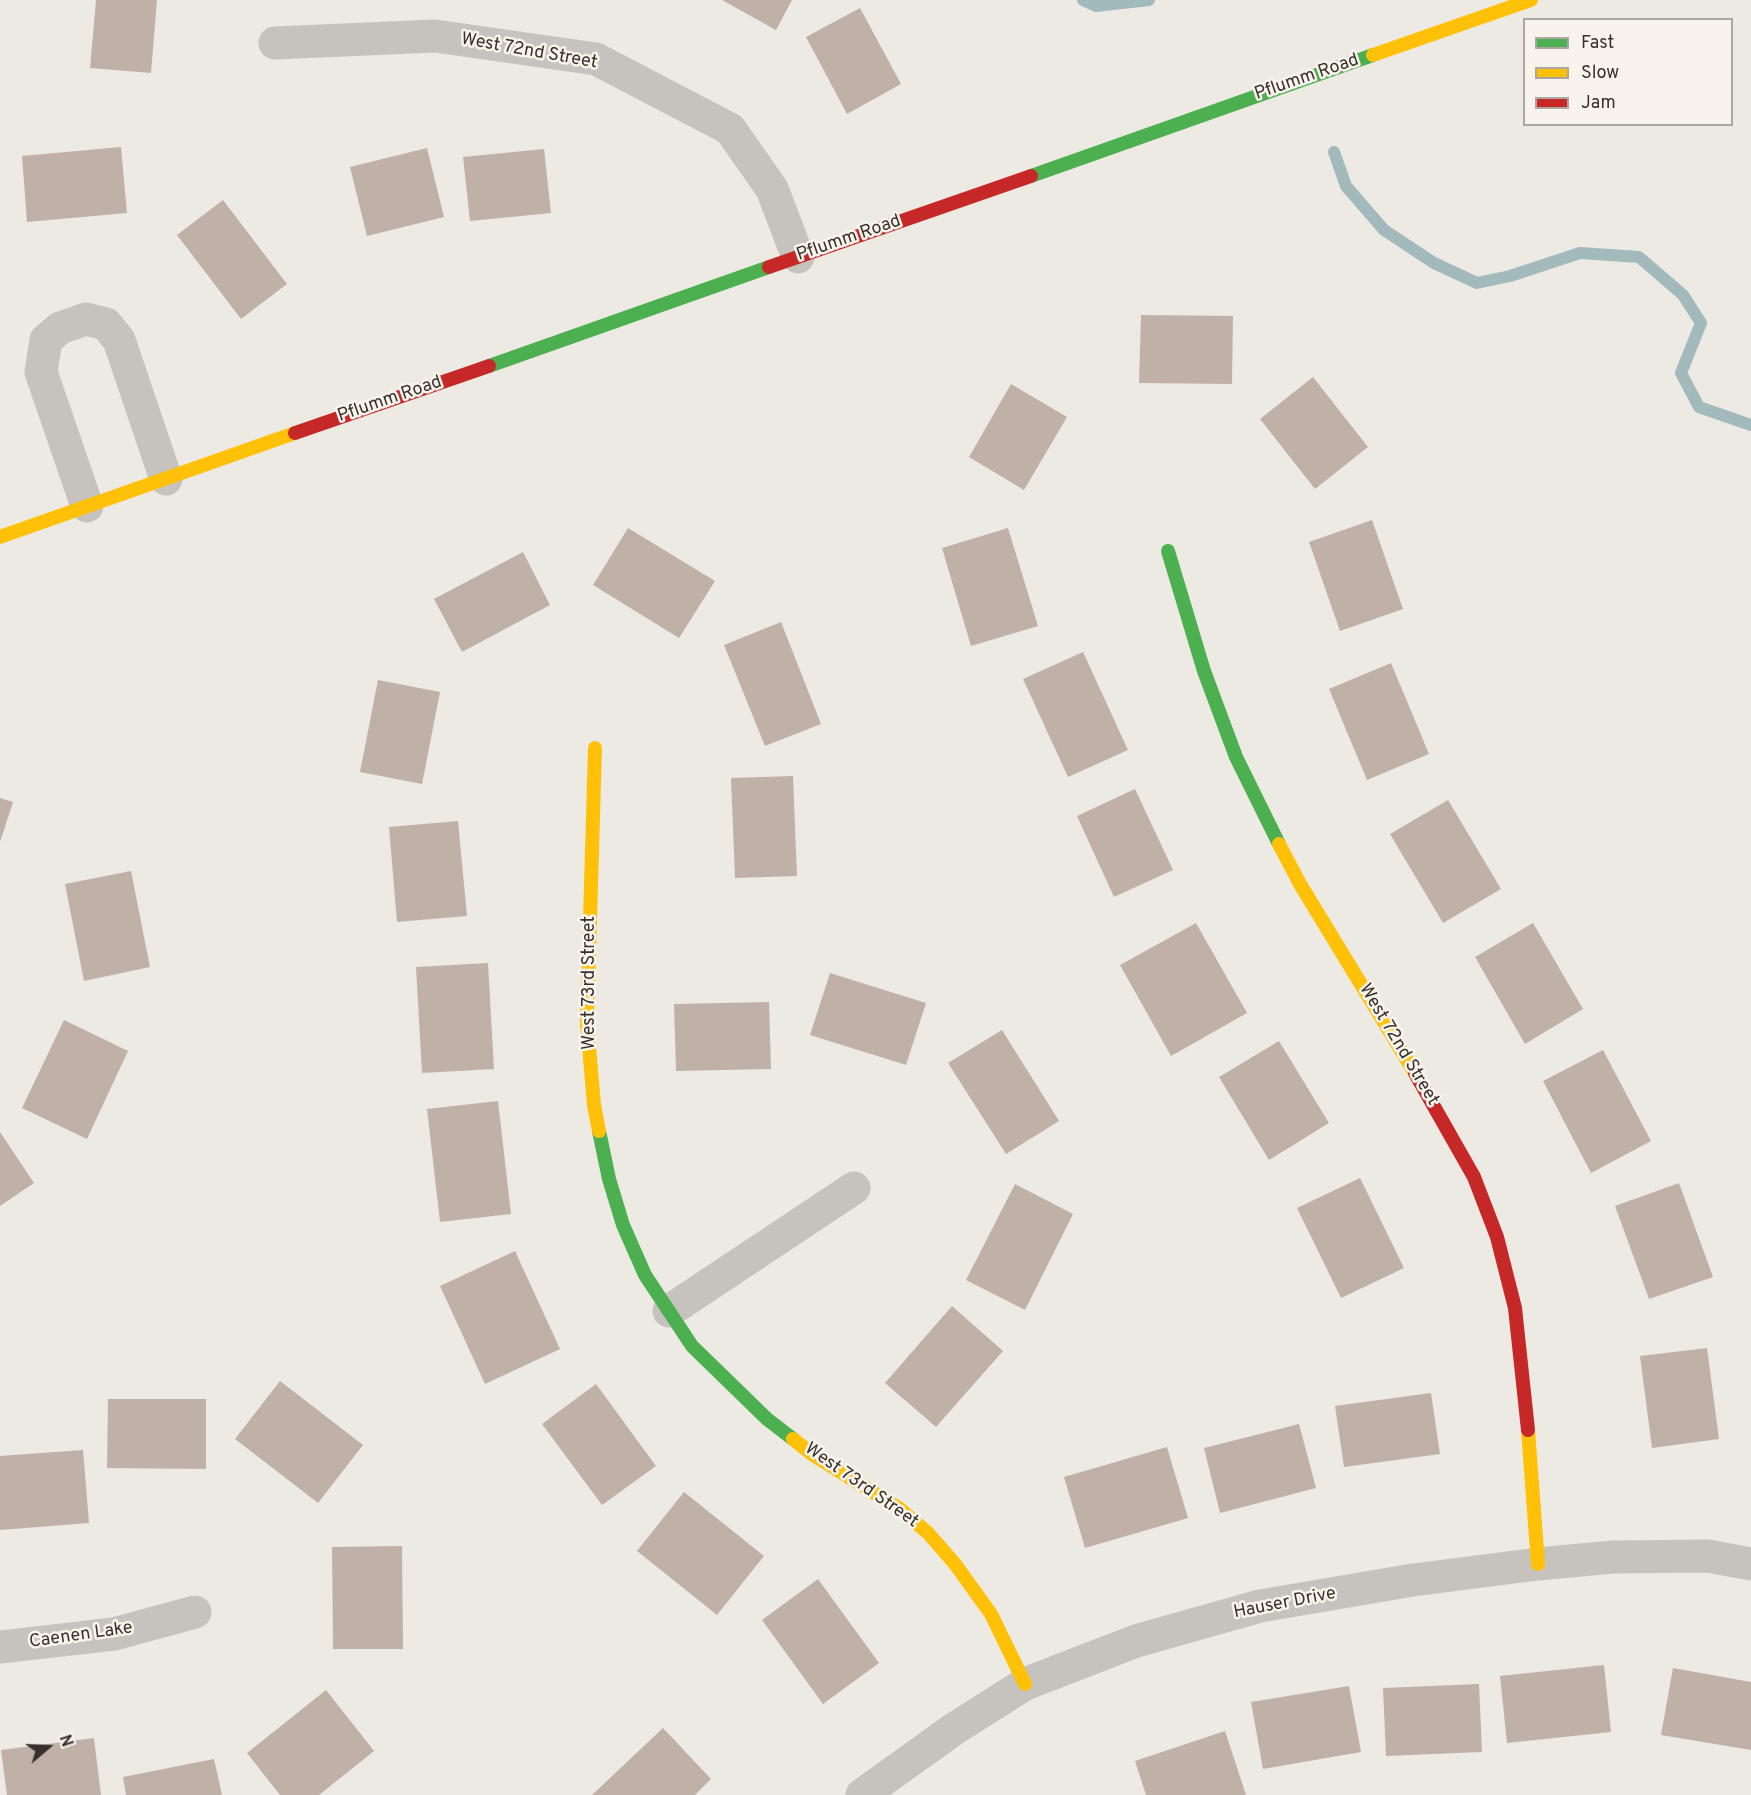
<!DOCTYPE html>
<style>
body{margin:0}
#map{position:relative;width:1751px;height:1795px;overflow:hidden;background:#edeae4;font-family:Overpass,sans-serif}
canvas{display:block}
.legend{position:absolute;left:1523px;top:18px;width:210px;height:108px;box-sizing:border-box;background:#f8f4ec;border:2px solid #aba69f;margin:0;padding:8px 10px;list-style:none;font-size:18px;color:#37302b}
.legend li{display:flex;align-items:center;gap:12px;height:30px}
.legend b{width:30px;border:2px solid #aba69f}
.north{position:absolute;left:18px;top:1717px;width:60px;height:60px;-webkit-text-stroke:4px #f8f4ec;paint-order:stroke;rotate:71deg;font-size:16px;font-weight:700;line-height:24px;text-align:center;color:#37302b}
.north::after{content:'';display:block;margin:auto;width:21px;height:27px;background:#37302b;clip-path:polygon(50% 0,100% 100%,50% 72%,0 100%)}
</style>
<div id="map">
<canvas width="1751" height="1795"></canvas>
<ul class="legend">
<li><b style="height:8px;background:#4caf50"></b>Fast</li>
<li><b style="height:8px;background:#ffc107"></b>Slow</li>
<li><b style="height:8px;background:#c62828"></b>Jam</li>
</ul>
<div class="north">N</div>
</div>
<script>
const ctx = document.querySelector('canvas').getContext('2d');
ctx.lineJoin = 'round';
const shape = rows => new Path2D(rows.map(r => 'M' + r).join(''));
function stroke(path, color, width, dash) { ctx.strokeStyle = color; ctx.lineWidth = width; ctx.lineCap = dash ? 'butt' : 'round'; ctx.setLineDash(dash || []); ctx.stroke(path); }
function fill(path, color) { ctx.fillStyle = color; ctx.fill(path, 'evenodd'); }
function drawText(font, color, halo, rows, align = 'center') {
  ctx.font = font + ' Overpass,sans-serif'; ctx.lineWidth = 5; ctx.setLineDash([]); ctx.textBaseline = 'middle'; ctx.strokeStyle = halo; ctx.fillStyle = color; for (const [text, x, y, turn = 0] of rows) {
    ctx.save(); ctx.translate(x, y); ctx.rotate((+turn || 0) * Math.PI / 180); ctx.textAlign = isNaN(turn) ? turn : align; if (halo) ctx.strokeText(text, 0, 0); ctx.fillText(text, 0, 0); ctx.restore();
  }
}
stroke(shape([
 [1083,0,1096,6,1149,0],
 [1334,152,1346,186,1384,230,1434,263,1477,283,1510,276,1580,253,1639,257,1683,295,1701,323,1681,373,1699,407,1751,425]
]), '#a2babc', 12);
fill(shape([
 [96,0,157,0,151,73,90,68],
 [722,0,792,0,776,30],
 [860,8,901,84,847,114,806,37],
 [121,147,127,213,27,222,22,156],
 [427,148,444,217,367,236,350,167],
 [544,149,551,213,470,221,463,157],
 [223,200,287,284,241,319,177,235],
 [1141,315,1233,316,1232,384,1139,383],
 [1313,377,1368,447,1315,489,1260,419],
 [1011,384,1067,417,1024,490,969,457],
 [1372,520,1403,609,1340,631,1309,542],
 [628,528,715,581,679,638,593,585],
 [1008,528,1038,626,971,646,942,548],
 [523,552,550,605,462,652,434,599],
 [781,622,821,724,765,746,724,645],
 [1083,652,1128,750,1068,777,1023,679],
 [1391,663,1429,754,1367,780,1329,689],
 [378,680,440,692,422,784,360,772],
 [793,776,797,876,735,878,731,778],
 [1135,789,1173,870,1114,897,1077,816],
 [0,798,13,802,0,842],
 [1448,800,1501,889,1443,923,1390,834],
 [458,821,467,916,397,922,389,827],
 [131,871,150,967,84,981,65,884],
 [1196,923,1247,1013,1171,1056,1120,965],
 [1533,923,1583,1009,1525,1044,1475,957],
 [488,963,494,1069,422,1073,416,967],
 [830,973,926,1003,906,1065,810,1035],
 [769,1002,771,1069,676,1071,674,1004],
 [64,1020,128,1051,87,1139,22,1108],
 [1002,1030,1059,1121,1006,1154,948,1063],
 [1279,1041,1329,1123,1269,1160,1219,1077],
 [1603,1050,1651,1141,1591,1173,1543,1081],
 [498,1101,511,1214,440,1222,427,1109],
 [0,1132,34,1183,0,1206],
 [1360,1178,1404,1268,1341,1298,1297,1208],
 [1679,1183,1713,1277,1649,1299,1615,1206],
 [1015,1184,1073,1214,1025,1310,966,1280],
 [515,1251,560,1349,485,1384,440,1286],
 [952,1306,1003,1351,936,1427,885,1383],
 [1707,1348,1719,1439,1652,1448,1640,1356],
 [280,1381,363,1445,318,1503,235,1439],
 [596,1384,656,1466,602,1505,542,1424],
 [1431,1393,1440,1454,1344,1467,1335,1406],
 [108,1399,206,1399,206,1469,107,1468],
 [1299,1424,1316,1488,1220,1513,1204,1448],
 [1167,1447,1188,1518,1085,1548,1064,1477],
 [83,1450,89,1523,0,1530,0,1456],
 [684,1492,764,1556,717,1615,637,1551],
 [402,1546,403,1649,333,1649,332,1547],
 [818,1579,879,1663,823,1704,762,1620],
 [1604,1665,1611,1732,1507,1743,1500,1676],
 [1673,1668,1751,1682,1751,1750,1661,1735],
 [1479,1684,1482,1752,1386,1756,1383,1688],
 [1349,1686,1361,1752,1263,1769,1251,1702],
 [326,1690,374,1751,319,1795,280,1795,247,1753],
 [663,1728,711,1779,695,1795,592,1795],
 [1225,1731,1246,1795,1146,1795,1135,1761],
 [94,1738,101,1795,7,1795,1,1750],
 [214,1759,222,1795,126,1795,123,1777]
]), '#bfb1a8');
stroke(shape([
 [275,43,435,36,596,59,730,129,772,189,798,257],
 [87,506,41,372,46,340,60,328,86,319,106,324,119,340,166,479],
 [669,1311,854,1188],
 [0,1647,114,1634,195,1612],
 [862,1795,954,1729,1025,1684,1136,1641,1260,1606,1413,1580,1538,1564,1613,1557,1708,1556,1751,1564]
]), '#c6c2bd', 33);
stroke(shape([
 [1031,176,1373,55],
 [489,366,769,267],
 [1168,551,1204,671,1236,757,1279,844],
 [599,1131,609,1179,623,1225,645,1275,692,1346,767,1419,793,1439]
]), '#4caf50', 14);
stroke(shape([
 [1373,55,1531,0],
 [0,537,295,433],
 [595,748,587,1023,594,1105,599,1131],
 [1279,844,1300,884,1415,1073],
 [1528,1430,1538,1564],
 [793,1439,812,1454,900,1509,928,1533,955,1564,991,1614,1025,1684]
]), '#ffc107', 14);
stroke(shape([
 [769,267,1031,176],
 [295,433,489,366],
 [1415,1073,1474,1177,1497,1237,1515,1308,1528,1430]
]), '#c62828', 14);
drawText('18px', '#37302b', '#f8f4ec', [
 ["West 72nd Street",529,52,10],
 ["Pflumm Road",1307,78,-19],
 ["Pflumm Road",849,239,-19],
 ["Pflumm Road",390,400,-19],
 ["West 73rd Street",590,983,-90],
 ["West 72nd Street",1398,1045,59],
 ["West 73rd Street",861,1486,35],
 ["Hauser Drive",1285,1604,-11],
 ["Caenen Lake",81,1636,-8]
]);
</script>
